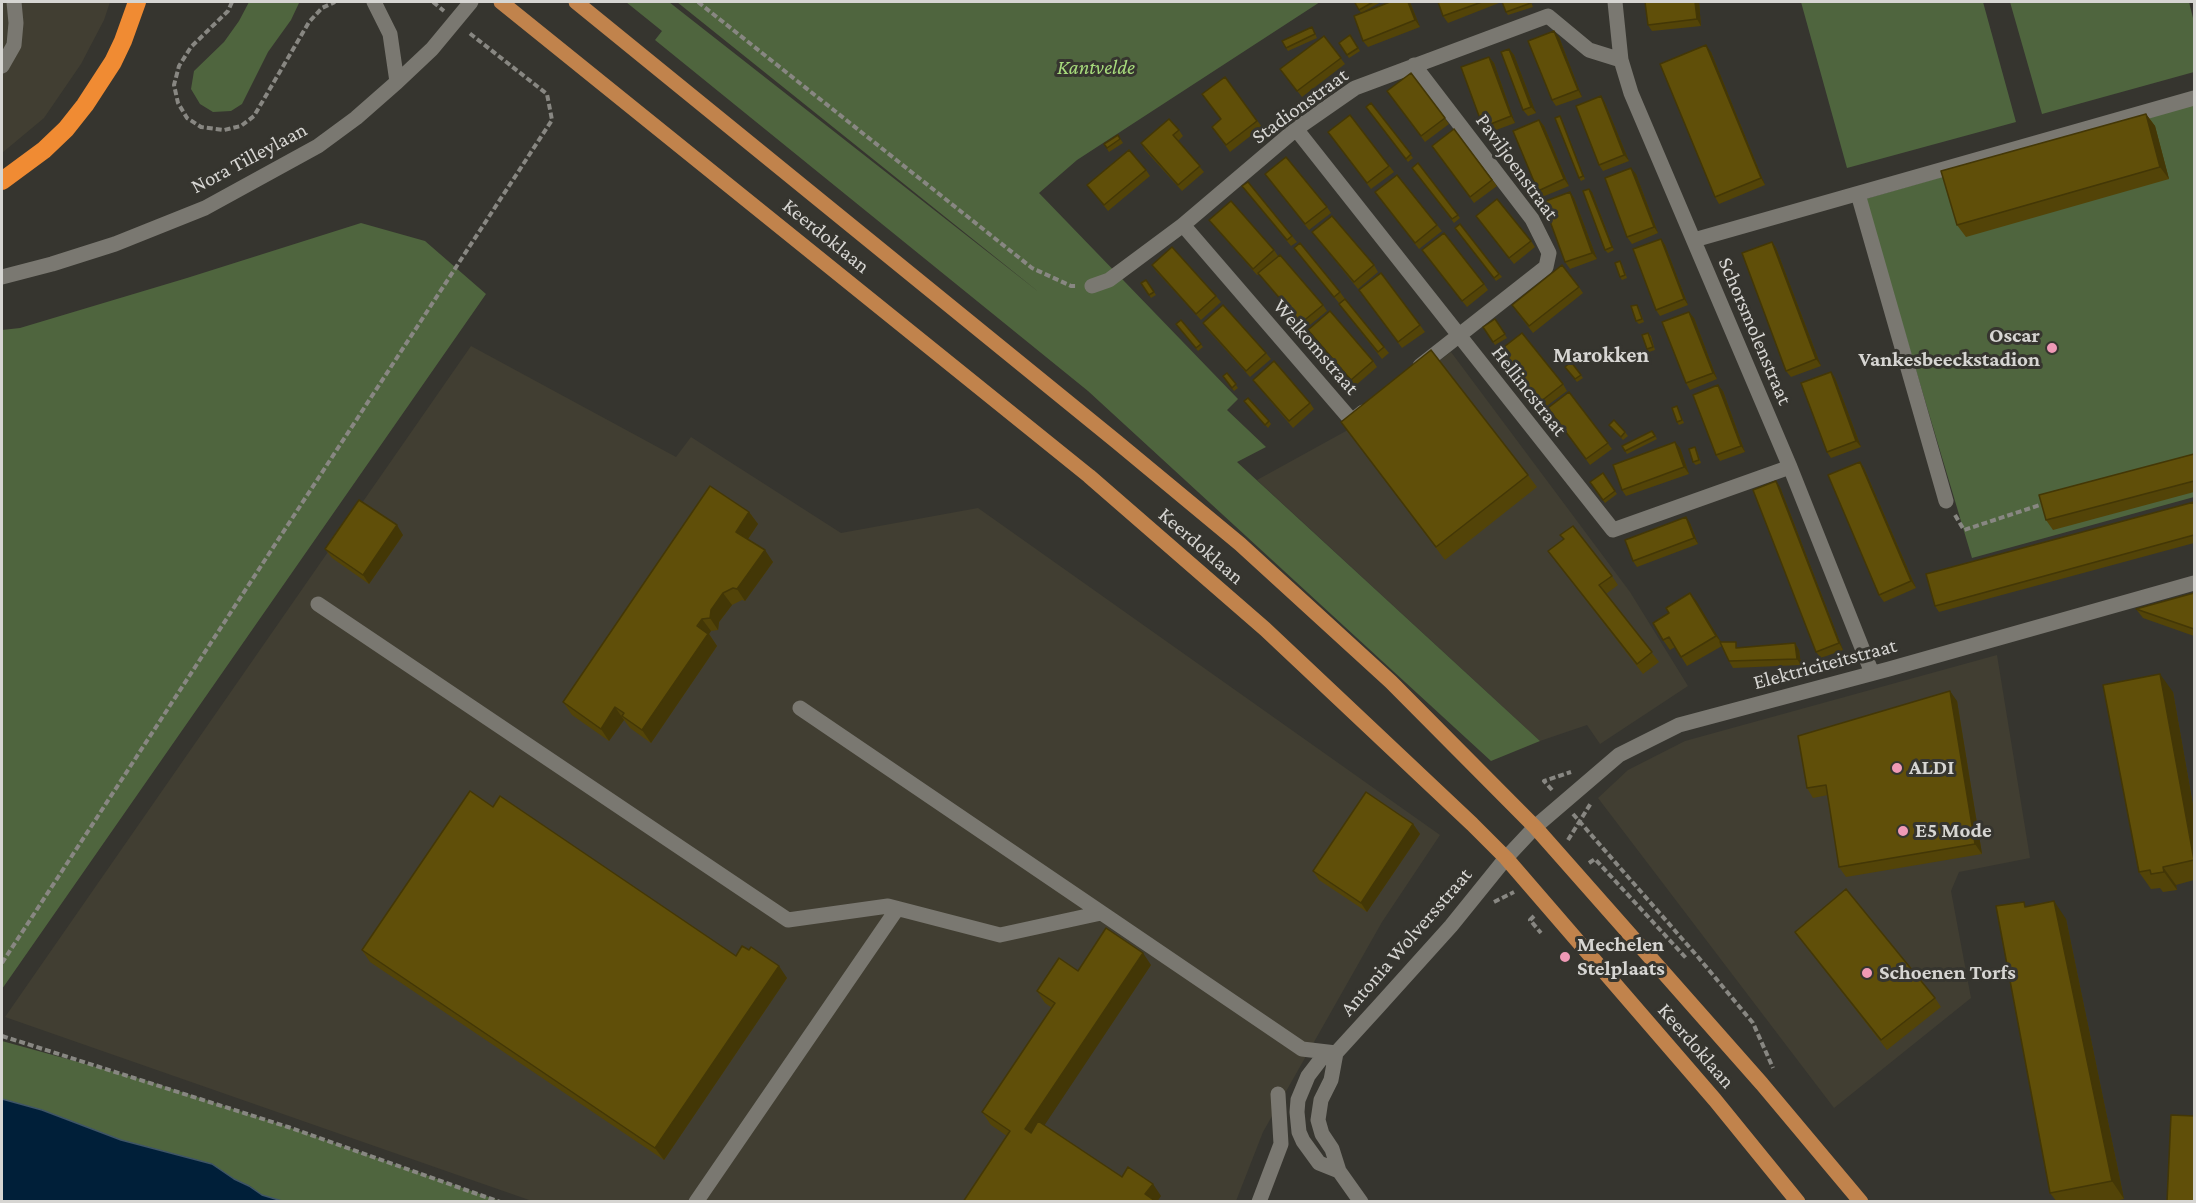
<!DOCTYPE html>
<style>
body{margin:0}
#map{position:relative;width:2196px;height:1203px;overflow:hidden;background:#36352f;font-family:"Crimson Pro",serif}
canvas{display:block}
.frame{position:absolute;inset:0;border:3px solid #d6d5d2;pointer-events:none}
</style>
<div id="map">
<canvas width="2196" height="1203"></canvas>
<div class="frame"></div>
</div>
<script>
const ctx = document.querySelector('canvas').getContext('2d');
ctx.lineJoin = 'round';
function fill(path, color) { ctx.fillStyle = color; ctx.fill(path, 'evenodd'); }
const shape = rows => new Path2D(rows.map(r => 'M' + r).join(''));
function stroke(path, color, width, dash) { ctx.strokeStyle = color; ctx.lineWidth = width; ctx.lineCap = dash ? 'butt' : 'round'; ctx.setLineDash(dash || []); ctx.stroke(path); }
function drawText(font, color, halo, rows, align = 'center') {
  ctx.font = font + ' "Crimson Pro",serif'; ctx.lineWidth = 6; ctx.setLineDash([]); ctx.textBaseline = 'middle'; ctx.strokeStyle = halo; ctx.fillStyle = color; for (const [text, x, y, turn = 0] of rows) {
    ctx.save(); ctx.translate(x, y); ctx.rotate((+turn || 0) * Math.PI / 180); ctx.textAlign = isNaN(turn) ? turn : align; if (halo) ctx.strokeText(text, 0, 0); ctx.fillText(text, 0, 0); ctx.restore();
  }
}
fill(shape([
 [2,2,110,2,104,20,81,64,44,118,2,153],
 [471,346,676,457,691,437,841,533,978,508,1440,835,1382,922,1263,1132,1236,1201,532,1201,5,1017],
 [1451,352,1630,592,1688,686,1600,744,1587,725,1540,741,1257,480,1346,431],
 [1997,655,2030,858,1959,872,1951,891,1971,998,1834,1108,1598,798,1628,770,1685,741]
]), '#413e32');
fill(shape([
 [249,2,298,2,299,3,291,20,268,52,242,104,231,111,213,112,200,104,191,89,194,71,224,42,239,21],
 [626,2,669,2,1040,293,677,2,1320,2,1077,160,1039,193,1238,399,1227,410,1266,447,1237,462,1540,741,1491,761,1088,391,655,40,662,31],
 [1801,2,1983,2,2016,122,1847,168],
 [2010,2,2189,2,2194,22,2194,72,2042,114],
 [2194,104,2194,497,1972,558,1865,199],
 [361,223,425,241,486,294,2,989,2,330,20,328,187,278],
 [2,1041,151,1082,288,1127,500,1201,282,1202,262,1195,250,1186,234,1179,212,1164,121,1140,42,1110,2,1099]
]), '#4f653e');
const water = shape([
 [2,1099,42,1110,121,1140,212,1164,234,1179,249,1186,262,1195,282,1201,2,1201,2,1099]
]);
fill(water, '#001f39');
stroke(water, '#405667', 1.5);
stroke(shape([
 [232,2,228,11,191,47,179,66,174,85,178,103,187,118,201,127,224,130,241,126,254,116,309,22,322,8,335,2],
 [433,2,444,11],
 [698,2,1032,268,1071,286,1077,286],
 [1955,515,1964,530,2046,503],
 [1552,790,1544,781,1571,772],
 [1573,814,1698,957,1753,1023,1773,1068],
 [1568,840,1591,803],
 [1589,863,1595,859,1686,958],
 [1494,902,1514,892],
 [1534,916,1530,920,1541,933],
 [2,963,552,120,547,94,468,32],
 [2,1036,288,1127,500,1202]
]), '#888782', 4, [6, 3]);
stroke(shape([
 [374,2,390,34,397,82],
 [1615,2,1621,60,1631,93,1790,467,1872,673],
 [1414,65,1532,219,1549,253,1546,267,1420,366],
 [2,66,14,45,16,23,14,2],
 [1296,129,1613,530,1790,467],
 [1858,194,1946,501],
 [1183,225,1352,421,1363,412],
 [1694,240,2194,98],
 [2,277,52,264,115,244,205,208,318,146,356,118,397,82,432,49,471,2],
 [1092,286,1109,280,1183,225,1296,129,1355,88,1548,16,1589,50,1621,60],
 [318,604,788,920,888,906,1000,935,1101,913],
 [800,708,1302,1049,1336,1053],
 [1336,1053,1331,1080,1321,1100,1318,1120,1322,1134,1332,1149,1339,1171,1361,1202],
 [1339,1171,1319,1163,1303,1141,1299,1132,1297,1112,1298,1100,1308,1076,1321,1059,1336,1053,1378,1007,1451,926,1506,858,1535,827,1619,755,1679,725,1889,669,2194,583],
 [696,1202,897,909],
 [1259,1202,1281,1144,1278,1094]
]), '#7a7871', 15);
stroke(shape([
 [501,2,1089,476,1265,629,1472,824,1506,858,1715,1100,1798,1202],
 [576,2,1117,442,1240,544,1391,682,1535,827,1762,1084,1861,1202]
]), '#c1834c', 15);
stroke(shape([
 [2,181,44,150,66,129,85,105,113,62,123,41,137,2]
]), '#f08b33', 18);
fill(shape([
 [1357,2,1381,2,1361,13,1359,10],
 [1390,2,1410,2,1420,27,1368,47,1363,41],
 [1438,2,1498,2,1499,3,1448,23,1443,16],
 [1531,2,1533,7,1508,15,1506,12],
 [1645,2,1699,2,1701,26,1652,31,1648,25],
 [1312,27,1317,38,1288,51,1286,48],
 [1350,35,1360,51,1349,58,1339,43],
 [1324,36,1345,64,1302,97,1280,69],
 [1559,37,1582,97,1556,106,1552,100],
 [1509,49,1514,55,1536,113,1528,116,1523,110],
 [1711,52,1765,185,1719,204,1715,197],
 [1489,57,1494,63,1515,123,1488,133,1483,127],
 [1411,73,1449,124,1425,142,1387,91],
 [1225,77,1262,127,1230,152,1212,127,1221,119],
 [1601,96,1605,103,1629,161,1603,171,1599,165],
 [1371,103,1413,158,1408,162,1366,107],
 [2146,114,2155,126,2169,179,1966,237,1957,225],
 [1350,115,1394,172,1371,189,1328,132],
 [1560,116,1562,120,1585,179,1581,181,1579,178],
 [1539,120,1544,126,1569,186,1542,197,1538,191],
 [1454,129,1497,186,1474,203,1432,146],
 [1179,130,1183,136,1178,141,1204,172,1182,191,1145,150,1141,143],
 [1118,135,1123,143,1109,152,1104,144],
 [1418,163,1460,218,1454,223,1412,168],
 [1146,170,1150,176,1108,211,1087,185],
 [1265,174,1327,207,1331,213,1309,230],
 [1636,174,1658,233,1632,244,1627,237],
 [1242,186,1292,236,1297,242,1291,246],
 [1375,192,1437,225,1442,231,1419,249],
 [1570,192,1574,198,1597,259,1570,269,1565,262],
 [1592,192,1614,250,1608,253,1605,250],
 [1476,216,1531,241,1535,247,1514,264],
 [1209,220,1274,250,1278,256,1323,305,1327,311,1305,329,1259,274,1257,275,1214,226],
 [1460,224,1502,277,1496,281,1455,228],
 [1312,232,1374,265,1378,272,1358,289],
 [1661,239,1665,245,1688,305,1660,316,1656,310],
 [1772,242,1776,248,1821,366,1791,377,1786,371],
 [1294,248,1340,292,1345,299,1339,303],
 [1427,257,1484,284,1488,290,1467,307],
 [1622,264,1627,278,1622,280,1620,277],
 [1152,265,1216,296,1221,302,1201,320,1156,271],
 [1381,273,1425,332,1402,348,1359,290],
 [1146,280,1156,295,1151,298,1141,283],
 [1579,287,1583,293,1533,333,1516,311],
 [1339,304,1384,347,1389,353,1382,359],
 [1637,305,1639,308,1644,322,1639,324,1636,321],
 [1694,318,1717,379,1690,390,1686,383],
 [1495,319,1507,338,1495,345,1483,327],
 [1181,320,1203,347,1198,351,1178,327],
 [1203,323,1266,353,1271,359,1250,377,1207,329],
 [1308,330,1373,361,1377,367,1355,386],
 [1648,333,1651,336,1655,350,1649,352,1647,349],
 [1504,357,1563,384,1567,391,1544,408],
 [1571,362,1583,378,1577,382,1565,367],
 [1831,372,1835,378,1861,447,1831,458,1827,452],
 [1227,373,1238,388,1234,391,1223,376],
 [1253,380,1310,403,1314,409,1293,428],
 [1723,391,1745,452,1720,461,1716,455],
 [1569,392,1612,449,1590,465,1548,408],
 [1247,404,1269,421,1271,424,1268,428],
 [1677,406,1684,423,1679,425,1677,422],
 [1341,422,1528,475,1537,487,1445,560],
 [1609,425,1625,432,1628,436,1623,440],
 [1652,431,1657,439,1627,454,1622,446],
 [1680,448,1689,474,1626,496,1622,490],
 [1697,451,1701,463,1696,465,1693,462],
 [2194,454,2194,492,2053,530,2046,520],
 [1860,462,1864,468,1916,588,1884,602,1879,595],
 [1603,473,1617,494,1605,503,1590,482],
 [1780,487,1843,650,1821,658,1816,652],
 [2194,502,2194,543,1939,612,1935,606],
 [749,512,758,524,748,539,773,562,745,601,742,600,732,605,719,622,718,630,711,631,709,634,717,646,651,743,630,728,624,720,609,741,572,715,563,702],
 [1690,523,1698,544,1637,567,1633,561],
 [403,535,369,584,332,558,325,549],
 [1548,551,1612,576,1618,585,1606,594,1659,662,1643,674],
 [1690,593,1721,642,1740,648,1795,643,1799,650,1801,665,1733,668,1729,661,1722,646,1687,666,1675,647,1670,650,1663,640,1669,613],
 [2194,593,2194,636,2143,618,2136,609],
 [2173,692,2194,811,2194,880,2176,885,2177,890,2163,892,2160,888,2151,889,2139,872],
 [1957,701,1982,854,1846,877,1839,867,1828,795,1813,798,1807,788],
 [493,807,736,956,749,950,787,978,664,1160,370,962,362,950],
 [1413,824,1420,834,1367,912,1319,880,1313,871],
 [2028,906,2066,919,2124,1199,2111,1202,2057,1202,2050,1193],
 [1795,932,1935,998,1941,1007,1887,1050],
 [1151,965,1044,1125,1122,1177,1161,1196,1007,1136,991,1125,982,1112,1052,1008,1045,1003,1037,991,1078,971]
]), '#534408');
fill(shape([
 [1408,2,1410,2,1420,27,1415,20],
 [1695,2,1699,2,1701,26,1697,19],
 [1554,31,1559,37,1582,97,1578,90],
 [1706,45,1711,52,1765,185,1761,178],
 [1509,49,1514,55,1536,113,1531,107],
 [1489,57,1494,63,1515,123,1511,116],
 [1601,96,1605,103,1629,161,1624,155],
 [2146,114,2155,126,2169,179,2160,167],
 [1560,116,1562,120,1585,179,1583,176],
 [1539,120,1544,126,1569,186,1564,179],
 [1631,168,1636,174,1658,233,1654,227],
 [1589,189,1592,192,1614,250,1612,247],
 [1570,192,1574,198,1597,259,1592,253],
 [1661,239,1665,245,1688,305,1684,299],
 [1772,242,1776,248,1821,366,1816,359],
 [1689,312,1694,318,1717,379,1713,373],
 [1831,372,1835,378,1861,447,1856,441],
 [1718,385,1723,391,1745,452,1741,446],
 [1675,442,1680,448,1689,474,1684,467],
 [1860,462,1864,468,1916,588,1911,581],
 [1776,481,1780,487,1843,650,1839,643],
 [749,512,758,524,744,545,736,532],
 [1686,517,1690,523,1698,544,1694,538],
 [397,525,403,535,369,584,363,575],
 [765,550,773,562,745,601,737,589],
 [723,593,732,605,719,622,718,630,710,618,711,610],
 [1690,593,1697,602,1723,645,1716,636],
 [702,619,711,631,709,634,717,646,651,743,642,730],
 [1795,643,1799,650,1801,665,1797,659],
 [2160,674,2173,692,2194,811,2194,861],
 [1950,691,1957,701,1982,854,1975,844],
 [615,707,624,720,609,741,601,729],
 [1413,824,1420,834,1367,912,1361,903],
 [2163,867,2176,885,2177,890,2164,872],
 [2054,901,2066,919,2124,1199,2112,1181],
 [1143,953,1151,965,1034,1141,1025,1129],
 [779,966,787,978,664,1160,655,1148],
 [1153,1184,1161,1196,1157,1202,1150,1202,1145,1194]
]), '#433706');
const building = shape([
 [1357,2,1373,2,1359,10,1355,3,1357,2],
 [1390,2,1408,2,1415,20,1363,41,1354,16,1390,2],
 [1438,2,1482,2,1443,16,1438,2],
 [1502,2,1530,2,1531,3,1506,12,1502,2],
 [1645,2,1695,2,1697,19,1648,25,1645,2],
 [1312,27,1315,34,1286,48,1282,41,1312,27],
 [1554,31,1578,90,1552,100,1528,41,1554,31],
 [1350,35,1358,48,1347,55,1339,43,1350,35],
 [1324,36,1341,58,1297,91,1280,69,1324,36],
 [1706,45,1761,178,1715,197,1660,64,1706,45],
 [1509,49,1531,107,1523,110,1501,52,1509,49],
 [1489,57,1511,116,1483,127,1461,67,1489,57],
 [1411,73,1445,118,1421,136,1387,91,1411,73],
 [1225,77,1257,121,1226,145,1212,127,1221,119,1202,94,1225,77],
 [1601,96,1624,155,1599,165,1576,106,1601,96],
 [1371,103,1411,154,1406,159,1366,107,1371,103],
 [2146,114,2160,167,1957,225,1941,171,2146,114],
 [1350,115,1389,166,1367,183,1328,132,1350,115],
 [1560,116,1583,176,1579,178,1555,118,1560,116],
 [1169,119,1179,130,1173,135,1200,166,1178,185,1141,143,1169,119],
 [1539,120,1564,179,1538,191,1513,131,1539,120],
 [1454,129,1492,180,1470,197,1432,146,1454,129],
 [1118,135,1120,139,1107,148,1104,144,1118,135],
 [1129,150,1146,170,1104,205,1087,185,1129,150],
 [1286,157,1327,207,1305,224,1265,174,1286,157],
 [1418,163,1458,215,1452,219,1412,168,1418,163],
 [1631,168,1654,227,1627,237,1605,178,1631,168],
 [1397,175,1437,225,1415,243,1375,192,1397,175],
 [1248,182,1292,236,1287,240,1242,186,1248,182],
 [1589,189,1612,247,1605,250,1583,191,1589,189],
 [1570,192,1592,253,1565,262,1543,202,1570,192],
 [1497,199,1531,241,1509,258,1476,216,1497,199],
 [1231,201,1274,250,1253,269,1209,220,1231,201],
 [1332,216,1374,265,1354,282,1312,232,1332,216],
 [1460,224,1499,274,1494,278,1455,228,1460,224],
 [1444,233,1484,284,1462,301,1422,250,1444,233],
 [1661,239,1684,299,1656,310,1633,249,1661,239],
 [1772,242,1816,359,1786,371,1742,253,1772,242],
 [1300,243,1340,292,1334,297,1294,248,1300,243],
 [1172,247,1216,296,1196,314,1152,265,1172,247],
 [1280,255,1323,305,1301,323,1258,273,1280,255],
 [1620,261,1625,275,1620,277,1615,263,1620,261],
 [1562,265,1579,287,1529,326,1512,305,1562,265],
 [1381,273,1420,325,1398,342,1359,290,1381,273],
 [1146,280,1154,292,1149,295,1141,283,1146,280],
 [1345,299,1384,347,1378,352,1339,304,1345,299],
 [1223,305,1266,353,1246,371,1203,323,1223,305],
 [1637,305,1642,319,1636,321,1631,306,1637,305],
 [1330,311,1373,361,1351,380,1308,330,1330,311],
 [1689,312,1713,373,1686,383,1662,322,1689,312],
 [1495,319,1505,334,1493,342,1483,327,1495,319],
 [1181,320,1201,344,1196,348,1176,324,1181,320],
 [1522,333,1563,384,1540,402,1500,350,1522,333],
 [1648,333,1653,347,1647,349,1642,335,1648,333],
 [1431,350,1528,475,1436,547,1341,422,1431,350],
 [1274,361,1310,403,1289,421,1253,380,1274,361],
 [1571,362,1581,375,1575,379,1565,367,1571,362],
 [1831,372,1856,441,1827,452,1801,383,1831,372],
 [1227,373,1236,384,1232,388,1223,376,1227,373],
 [1718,385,1741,446,1716,455,1693,395,1718,385],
 [1569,392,1608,443,1586,459,1548,408,1569,392],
 [1248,398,1269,421,1265,425,1244,401,1248,398],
 [1677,406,1682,420,1677,422,1672,408,1677,406],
 [1614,420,1625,432,1621,437,1609,425,1614,420],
 [1652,431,1655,436,1625,451,1622,446,1652,431],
 [1675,442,1684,467,1622,490,1613,465,1675,442],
 [1695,447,1699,460,1693,462,1689,449,1695,447],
 [2194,454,2194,481,2046,520,2039,495,2194,454],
 [1860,462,1911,581,1879,595,1828,475,1860,462],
 [1603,473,1615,491,1603,500,1590,482,1603,473],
 [1776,481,1839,643,1816,652,1753,490,1776,481],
 [710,486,749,512,736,532,765,550,737,589,733,588,723,593,711,610,710,618,702,619,697,626,708,634,642,730,622,716,624,713,615,707,601,729,563,702,710,486],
 [359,500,397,525,363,575,325,549,359,500],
 [2194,502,2194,535,1935,606,1926,574,2194,502],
 [1686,517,1694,538,1633,561,1625,540,1686,517],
 [1573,526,1612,576,1599,585,1652,652,1637,664,1548,551,1564,539,1560,535,1573,526],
 [1690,593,1716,636,1681,657,1669,637,1663,640,1653,623,1669,613,1666,608,1690,593],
 [2194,593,2194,629,2136,609,2194,593],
 [1720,642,1736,642,1736,648,1795,643,1797,659,1729,661,1720,642],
 [2160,674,2194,860,2163,867,2164,872,2151,874,2150,870,2139,872,2103,685,2160,674],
 [1950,691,1975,844,1839,867,1826,785,1807,788,1798,736,1950,691],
 [470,791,493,807,500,796,736,956,742,946,749,950,751,947,779,966,655,1148,362,950,470,791],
 [1366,792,1413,824,1361,903,1313,871,1366,792],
 [1846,889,1935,998,1881,1040,1795,932,1846,889],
 [2054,901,2112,1181,2050,1193,1996,906,2024,902,2025,907,2054,901],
 [1106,928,1143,953,1025,1129,1031,1133,1038,1121,1122,1177,1128,1167,1153,1184,1145,1194,1155,1201,963,1202,1010,1131,982,1112,1055,1003,1037,991,1059,958,1078,971,1106,928],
 [2171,1115,2194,1116,2194,1202,2167,1202,2171,1115]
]);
fill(building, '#604f09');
stroke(building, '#433706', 1.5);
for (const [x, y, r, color] of [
 [2052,348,6,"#f09ab6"],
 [1897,768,6,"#f09ab6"],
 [1903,831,6,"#f09ab6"],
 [1565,957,6,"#f09ab6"],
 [1867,973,6,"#f09ab6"]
]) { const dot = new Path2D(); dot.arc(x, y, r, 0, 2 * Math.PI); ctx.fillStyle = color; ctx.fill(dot); stroke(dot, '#36352f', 2); }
drawText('italic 21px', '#a7db7c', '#36352f', [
 ["Kantvelde",1096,68]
]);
drawText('21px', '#d6d5d2', '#36352f', [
 ["Stadionstraat",1300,106,-36],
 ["Nora Tilleylaan",249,158,-28],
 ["Paviljoenstraat",1517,167,54],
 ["Keerdoklaan",826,236,39],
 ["Schorsmolenstraat",1755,331,67],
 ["Welkomstraat",1316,347,49],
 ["Hellincstraat",1529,391,52],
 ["Keerdoklaan",1201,546,41],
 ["Elektriciteitstraat",1825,664,-15],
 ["Antonia Wolversstraat",1406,942,-49],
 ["Keerdoklaan",1696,1046,49]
]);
drawText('bold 21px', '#d6d5d2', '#36352f', [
 ["Oscar",2040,336,"right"],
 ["Vankesbeeckstadion",2040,360,"right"],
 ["ALDI",1909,768],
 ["E5 Mode",1915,831],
 ["Mechelen",1577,945],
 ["Stelplaats",1577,969],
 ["Schoenen Torfs",1879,973]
], 'left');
drawText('bold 22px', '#d6d5d2', '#36352f', [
 ["Marokken",1601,355]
]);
</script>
